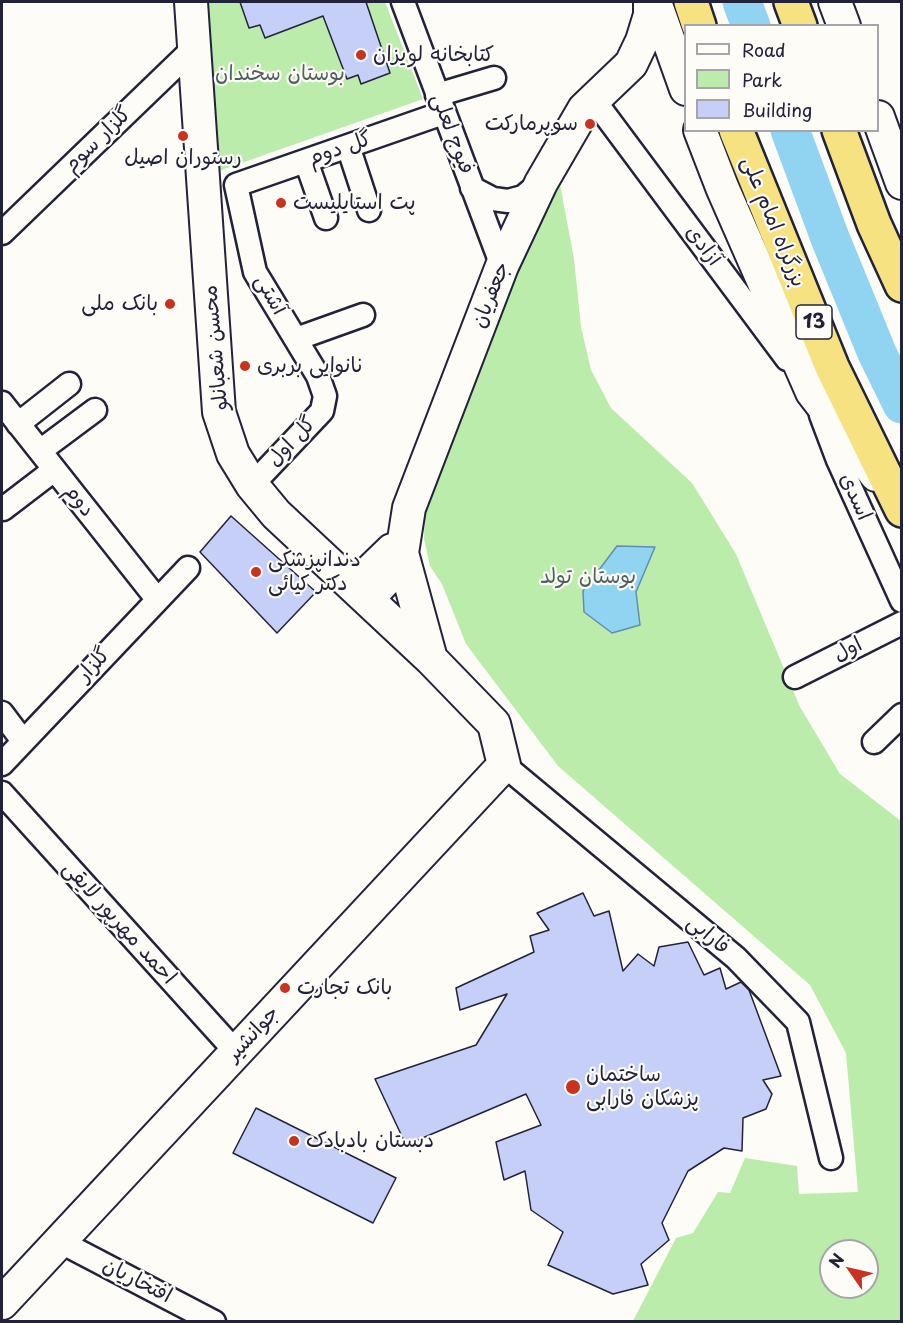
<!DOCTYPE html>
<meta charset="utf-8">
<style>
body{margin:0}
#map{position:relative;width:903px;height:1323px;overflow:hidden;background:#fdfcf7;font-family:"Playpen Sans",sans-serif}
canvas{display:block}
.frame{position:absolute;inset:0;border:3px solid #22223b;pointer-events:none}
.legend{position:absolute;left:684px;top:24px;width:195px;height:108px;box-sizing:border-box;background:#fdfcf7;border:2px solid #a5a5ac;margin:0;padding:8px 10px;list-style:none;font-size:18px;color:#22223b}
.legend li{display:flex;align-items:center;gap:12px;height:30px}
.legend b{width:30px;border:2px solid #a5a5ac}
.north{position:absolute;left:819px;top:1239px;width:60px;height:60px;box-sizing:border-box;background:#fdfcf7;border:2px solid #a5a5ac;border-radius:50%;rotate:304deg;font-size:16px;font-weight:700;line-height:24px;text-align:center;color:#22223b}
.north::after{content:'';display:block;margin:auto;width:21px;height:27px;background:#c8321e;clip-path:polygon(50% 0,100% 100%,50% 72%,0 100%)}
</style>
<div id="map">
<canvas width="903" height="1323"></canvas>
<div class="frame"></div>
<ul class="legend">
<li><b style="height:8px;background:#fdfcf7"></b>Road</li>
<li><b style="height:16px;background:#bbecab"></b>Park</li>
<li><b style="height:16px;background:#c6cff7"></b>Building</li>
</ul>
<div class="north">N</div>
</div>
<script>
const ctx = document.querySelector('canvas').getContext('2d');
ctx.lineJoin = 'round';
function fill(path, color) { ctx.fillStyle = color; ctx.fill(path, 'evenodd'); }
const shape = rows => new Path2D(rows.map(r => 'M' + r).join(''));
function stroke(path, color, width, dash) { ctx.strokeStyle = color; ctx.lineWidth = width; ctx.lineCap = dash ? 'butt' : 'round'; ctx.setLineDash(dash || []); ctx.stroke(path); }
function drawText(font, color, halo, rows, align = 'center') {
  ctx.font = font + ' "Playpen Sans","Playpen Sans Arabic",sans-serif'; ctx.lineWidth = 4.5; ctx.setLineDash([]); ctx.textBaseline = 'middle'; ctx.strokeStyle = halo; ctx.fillStyle = color; for (const [text, x, y, turn = 0] of rows) {
    ctx.save(); ctx.translate(x, y); ctx.rotate((+turn || 0) * Math.PI / 180); ctx.textAlign = isNaN(turn) ? turn : align; if (halo) ctx.strokeText(text, 0, 0); ctx.fillText(text, 0, 0); ctx.restore();
  }
}
fill(shape([
 [203,2,385,2,423,99,216,172],
 [559,179,574,259,581,327,591,370,611,408,692,483,736,554,800,707,840,774,901,821,901,1321,633,1321,676,1238,693,1233,718,1192,730,1193,745,1158,797,1166,799,1194,858,1192,846,1053,810,985,558,766,466,644,442,584,430,566,424,539,425,511,522,263],
 [831,1251,867,1251,867,1287,831,1287]
]), '#bbecab');
const water = shape([
 [617,546,655,547,636,592,640,625,612,633,584,612,583,591,617,546]
]);
fill(water, '#91d4f2');
stroke(water, '#658da9', 1.5);
stroke(shape([
 [742,2,751,26],
 [790,130,830,238,877,353,902,404]
]), '#91d4f2', 39);
const building = shape([
 [240,2,366,2,390,73,361,84,358,75,347,79,323,16,265,38,260,25,249,28,240,2],
 [231,516,316,592,277,633,200,552,231,516],
 [583,893,594,916,609,911,623,971,638,954,654,966,659,947,688,942,704,975,720,968,726,989,741,982,749,990,781,1076,763,1080,772,1094,766,1109,743,1118,742,1151,724,1148,688,1171,662,1223,669,1240,641,1264,648,1285,613,1294,548,1265,563,1232,531,1210,525,1171,504,1180,496,1142,541,1125,526,1094,406,1145,375,1079,476,1045,507,994,460,1010,456,988,534,952,530,936,549,930,537,913,583,893],
 [256,1108,396,1178,373,1223,233,1153,256,1108]
]);
fill(building, '#c6cff7');
stroke(building, '#22223b', 1.5);
const street = shape([
 [403,2,502,266],
 [437,95,494,78],
 [594,100,787,359],
 [348,146,369,210],
 [306,161,326,218],
 [472,188,493,199,508,201,523,197,540,183],
 [2,233,195,47],
 [296,339,363,315],
 [2,403,157,599],
 [821,415,838,460,902,601],
 [18,424,69,384],
 [40,451,95,410],
 [252,485,322,411,325,396,318,376,255,272,236,185,443,113],
 [3,509,54,470],
 [795,677,902,623],
 [2,713,23,741],
 [874,742,902,715],
 [2,764,188,568],
 [504,765,736,958,798,1022,831,1158],
 [2,793,236,1052],
 [59,1241,214,1322]
]);
const secondary = shape([
 [655,2,686,89],
 [835,2,844,26],
 [878,117,902,183],
 [700,130,722,187,812,392,876,475],
 [392,550,402,553,403,559,400,565,372,594,360,592,358,586,361,580,392,550],
 [431,659,402,553,409,508,502,266,541,183,584,109,631,64,642,41,650,15,650,2],
 [2,1303,504,765,494,724,431,659,276,514,252,485,233,454,219,412,191,2]
]);
const highway = shape([
 [691,2,699,26],
 [791,2,800,26],
 [736,130,832,367,902,510],
 [839,130,874,224,902,285]
]);
stroke(street, '#22223b', 27);
stroke(secondary, '#22223b', 36);
stroke(highway, '#22223b', 38);
stroke(street, '#fdfcf7', 22);
stroke(secondary, '#fdfcf7', 32);
stroke(highway, '#f6e281', 33);
for (const [x, y, r, color] of [
 [361,55,6,"#c8321e"],
 [590,124,6,"#c8321e"],
 [183,136,6,"#c8321e"],
 [281,203,6,"#c8321e"],
 [170,304,6,"#c8321e"],
 [245,366,6,"#c8321e"],
 [256,572,6,"#c8321e"],
 [285,988,6,"#c8321e"],
 [573,1087,8,"#c8321e"],
 [294,1141,6,"#c8321e"]
]) { const dot = new Path2D(); dot.arc(x, y, r, 0, 2 * Math.PI); ctx.fillStyle = color; ctx.fill(dot); stroke(dot, '#fdfcf7', 2); }
for (const [x, y, w] of [
 [814,322,36]
]) { const box = new Path2D(); box.roundRect(x - w / 2, y - 17, w, 34, 4.5); ctx.fillStyle = '#fdfcf7'; ctx.fill(box); stroke(box, '#22223b', 1.5); }
drawText('bold 20px', '#22223b', null, [
 ["13",814,322]
]);
drawText('21px', '#22223b', '#fdfcf7', [
 ["کتابخانه لویزان",373,55],
 ["سوپرمارکت",578,124,"right"],
 ["رستوران اصیل",183,158,"center"],
 ["پت استایلیست",293,203],
 ["بانک ملی",158,304,"right"],
 ["نانوایی بربری",257,366],
 ["دندانپزشکی",268,560],
 ["دکتر کیائی",268,584],
 ["بانک تجارت",297,988],
 ["ساختمان",586,1075],
 ["پزشکان فارابی",586,1099],
 ["دبستان بادبادک",306,1141]
], 'left');
drawText('21px', '#505f5d', '#fdfcf7', [
 ["بوستان سخندان",280,74],
 ["بوستان تولد",588,577]
]);
drawText('21px', '#22223b', '#fdfcf7', [
 ["فیوج لعلی",452,134,69],
 ["گلزار سوم",98,140,-44],
 ["گل دوم",340,149,-19],
 ["بزرگراه امام علی",773,222,68],
 ["آزادی",703,246,53],
 ["آشتی",270,295,61],
 ["جعفریان",491,295,-68],
 ["محسن شعبانلو",216,348,-95],
 ["گل اول",292,442,-47],
 ["اسدی",855,497,66],
 ["دوم",79,501,52],
 ["اول",848,650,-27],
 ["گلزار",94,665,-47],
 ["احمد مهرپور لایقی",119,923,48],
 ["فارابی",708,935,40],
 ["جوانشیر",253,1034,-47],
 ["افتخاریان",137,1281,27]
]);
</script>
